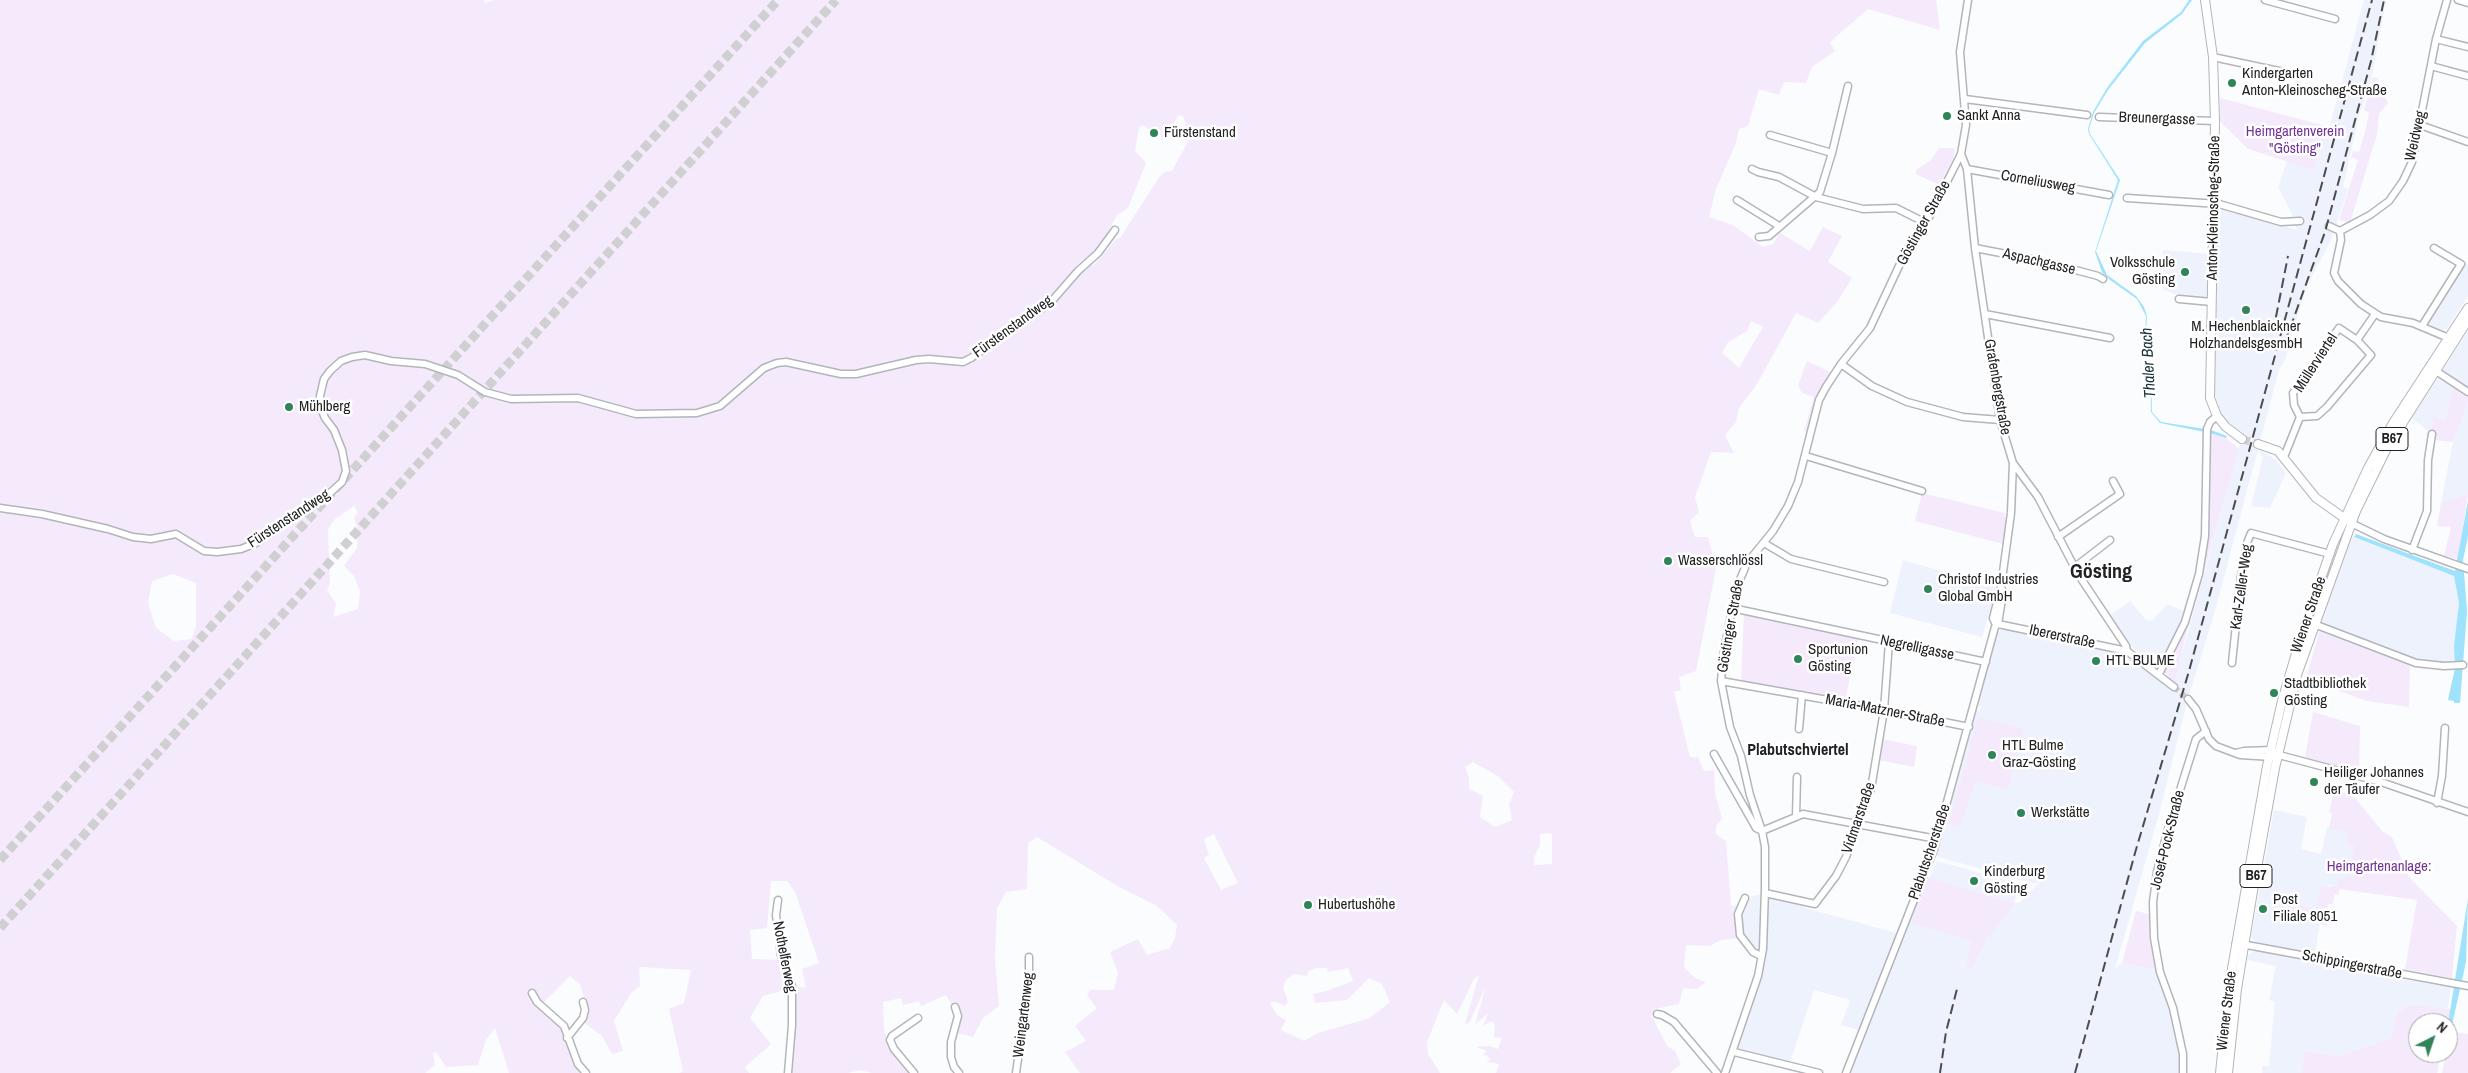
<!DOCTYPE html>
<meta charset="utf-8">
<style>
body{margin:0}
#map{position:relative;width:2468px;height:1073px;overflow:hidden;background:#fbfcfe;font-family:"Archivo Narrow",sans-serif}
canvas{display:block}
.north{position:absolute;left:2408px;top:1013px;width:50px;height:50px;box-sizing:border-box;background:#fff;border:1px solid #a7a7a7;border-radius:50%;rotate:41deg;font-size:14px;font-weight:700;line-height:20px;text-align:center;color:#222224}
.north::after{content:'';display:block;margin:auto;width:18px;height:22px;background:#308558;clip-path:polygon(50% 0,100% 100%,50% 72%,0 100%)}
</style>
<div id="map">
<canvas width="2468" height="1073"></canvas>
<div class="north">N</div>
</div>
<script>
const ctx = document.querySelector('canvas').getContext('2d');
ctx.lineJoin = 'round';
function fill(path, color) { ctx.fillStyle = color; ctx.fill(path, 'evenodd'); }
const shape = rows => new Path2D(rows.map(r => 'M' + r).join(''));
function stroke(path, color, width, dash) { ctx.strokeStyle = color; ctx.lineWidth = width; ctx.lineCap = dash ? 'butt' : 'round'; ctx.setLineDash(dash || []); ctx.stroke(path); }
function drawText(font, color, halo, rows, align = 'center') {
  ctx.font = font + ' "Archivo Narrow",sans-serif'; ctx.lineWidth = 5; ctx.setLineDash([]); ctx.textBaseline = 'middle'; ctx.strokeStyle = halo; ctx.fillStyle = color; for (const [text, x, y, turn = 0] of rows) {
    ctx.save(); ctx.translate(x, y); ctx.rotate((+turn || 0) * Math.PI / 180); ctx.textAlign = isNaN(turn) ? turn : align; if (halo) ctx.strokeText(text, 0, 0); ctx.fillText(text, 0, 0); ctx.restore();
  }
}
fill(shape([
 [2364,0,2386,0,2371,82,2359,115,2343,187,2348,189,2331,240,2305,290,2285,360,2279,370,2215,611,2187,702,2159,814,2115,969,2122,963,2156,970,2172,1009,2182,1054,2181,1073,1846,1073,1861,1031,1841,1025,1850,1000,1814,990,1789,1065,1734,1052,1758,976,1758,957,1738,938,1738,922,1732,917,1731,906,1745,905,1753,896,1765,893,1809,909,1900,934,1923,876,1929,879,1937,861,2020,884,2014,903,2020,902,2040,882,2035,884,1932,855,1973,710,1979,711,1981,707,1977,705,1996,634,2004,628,2126,655,2132,657,2172,690,2243,433,2226,420,2220,411,2214,391,2219,211,2223,208,2297,230,2292,214,2278,187,2287,161,2314,169,2321,146,2328,133],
 [2163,250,2208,254,2208,297,2177,295,2163,289],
 [2465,262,2468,264,2468,296,2447,329,2442,330,2427,324,2426,322],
 [2468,330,2468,389,2444,375,2443,369],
 [2438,378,2443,378,2454,386,2445,419,2438,417,2430,433,2411,417],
 [2468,403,2468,494,2441,503,2453,442],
 [2257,450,2267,454,2278,462,2286,473,2270,508,2251,506,2263,457],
 [2352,537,2454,576,2459,603,2454,664,2425,665,2422,660,2405,659,2410,665,2373,652,2334,690,2306,679,2322,627,2322,617],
 [1903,560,1997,587,1982,637,1890,613],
 [2130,601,2146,620,2152,621,2167,604,2184,611,2191,611,2166,668,2158,662,2153,663,2135,650,2109,616],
 [2274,810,2307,817,2301,849,2321,854,2327,827,2348,832,2346,844,2354,846,2350,863,2355,865,2354,877,2337,886,2329,885,2319,895,2317,908,2288,902,2294,914,2320,922,2315,954,2257,943,2251,937],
 [2256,951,2451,988,2448,1008,2407,1006,2397,1013,2391,1038,2339,1056,2304,1051,2302,1073,2262,1073,2262,1066,2269,1066,2275,1002,2269,1000,2276,966,2247,960,2249,954]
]), '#eef2fd');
fill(shape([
 [0,0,484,0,485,3,494,0,1936,0,1940,30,1868,9,1830,42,1835,51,1812,67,1806,83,1784,82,1779,95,1759,89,1748,126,1739,129,1736,143,1716,189,1709,217,1733,225,1763,247,1773,244,1780,233,1810,251,1823,227,1842,236,1828,262,1852,278,1837,302,1818,323,1796,313,1757,384,1739,408,1736,422,1725,435,1734,453,1711,452,1695,497,1699,512,1690,521,1695,537,1708,537,1716,568,1696,671,1679,677,1681,690,1674,692,1690,757,1698,757,1704,771,1714,770,1715,793,1722,819,1716,826,1716,834,1726,841,1732,916,1738,922,1738,938,1721,940,1710,946,1686,945,1684,967,1695,978,1706,982,1697,989,1683,988,1679,1004,1655,1009,1651,1015,1667,1046,1675,1051,1681,1064,1670,1073,1496,1073,1499,1064,1487,1062,1491,1059,1483,1054,1487,1051,1476,1047,1489,1046,1498,1049,1502,1038,1494,1037,1495,1024,1491,1021,1483,1026,1488,1013,1475,1025,1486,986,1469,1023,1465,1024,1479,975,1474,979,1457,1014,1444,1000,1427,1042,1428,1054,1440,1073,1080,1073,1065,1052,1086,1041,1075,1026,1097,1008,1087,995,1090,990,1114,990,1118,973,1110,952,1138,939,1147,955,1170,948,1175,938,1177,925,1157,906,1119,887,1037,837,1028,843,1027,889,1006,892,997,908,995,959,999,1006,983,1018,973,1037,954,1032,962,1015,955,1002,951,1004,946,995,921,1006,919,1001,903,1005,901,998,883,1002,884,1029,889,1046,911,1073,872,1073,860,1070,848,1073,790,1073,795,988,806,987,802,969,819,963,795,892,787,881,771,881,767,928,750,930,752,959,781,960,789,989,763,996,750,1018,771,1044,745,1067,749,1073,680,1073,683,1071,669,1009,684,1003,691,970,639,967,640,986,631,993,614,1021,623,1051,612,1054,602,1036,583,1022,588,1011,580,984,570,976,543,1003,564,1032,579,1073,509,1073,495,1028,486,1040,478,1065,446,1067,436,1052,433,1053,435,1065,425,1073,0,1073],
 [1179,115,1183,116,1190,138,1172,171,1165,172,1160,176,1120,238,1117,238,1095,264,1084,269,1075,269,1078,264,1100,247,1117,215,1128,208,1146,163,1135,151,1139,127,1143,125,1149,129,1156,126,1160,130,1161,140,1163,140],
 [1751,321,1763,327,1739,368,1722,353,1728,342,1747,331],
 [354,506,358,512,354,518,358,530,357,548,344,566,354,576,360,592,358,609,333,617,336,604,327,590,330,583,328,529,335,519],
 [173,574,196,583,196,626,192,639,174,641,156,628,148,603,152,581],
 [1473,762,1498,776,1514,792,1509,804,1512,820,1495,827,1480,817,1483,796,1469,789,1469,778,1465,767],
 [1552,833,1552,864,1534,865,1534,857,1540,845,1540,834],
 [1214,834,1238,883,1221,890,1204,858,1209,855,1204,839],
 [1316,968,1327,968,1328,972,1348,968,1353,981,1326,991,1313,994,1315,1003,1347,1000,1369,978,1382,984,1390,1002,1370,1018,1318,1033,1304,1041,1281,1030,1286,1020,1277,1015,1270,1004,1274,1001,1285,1006,1288,1002,1283,988,1286,980,1294,974,1307,976,1308,971],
 [2373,77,2378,78,2377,87,2382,90,2388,103,2379,114,2377,134,2350,223,2339,220,2358,160,2351,157,2353,151,2359,152,2365,132,2369,113,2364,110],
 [2220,98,2329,127,2326,139,2321,146,2314,170,2248,149,2220,121],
 [1939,148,1955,148,1953,159,1939,185,1916,174,1917,169,1930,161],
 [1807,361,1830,372,1818,397,1808,432,1804,431,1814,397,1802,393,1798,385],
 [2454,386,2468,396,2468,403,2453,442,2434,440,2435,434,2431,432,2433,417,2445,419],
 [2210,433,2226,438,2239,449,2186,634,2175,683,2165,673,2165,670,2191,611,2205,563,2208,534],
 [1922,493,2005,513,2006,524,2003,544,1915,521],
 [2468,494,2458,559,2444,556,2451,527,2437,526,2441,503],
 [1744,614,1859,638,1845,700,1741,681],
 [2319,632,2410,665,2409,707,2367,701,2306,679],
 [2313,712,2360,726,2359,773,2305,757],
 [1978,717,2024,729,2008,790,1975,781,1960,827,1949,824],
 [1882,739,1917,746,1914,767,1878,760],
 [2335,788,2355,798,2382,831,2392,837,2409,877,2457,926,2452,978,2405,969,2417,900,2339,889,2339,895,2335,894,2333,904,2328,904,2327,926,2320,924,2320,922,2293,916,2290,911,2287,910,2288,902,2316,908,2321,887,2337,886,2338,878,2346,880,2346,876,2354,877,2355,865,2350,864,2354,846,2346,844,2348,832,2329,828,2332,813,2329,812],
 [1925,877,2014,903,2011,910,1988,937,1970,971,1966,964,1971,941,1912,923,1917,904,1914,902],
 [2136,911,2149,914,2149,936,2156,970,2122,963],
 [2415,1005,2451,1009,2448,1024,2418,1023,2418,1053,2441,1053,2437,1073,2302,1073,2304,1051,2339,1056,2391,1038,2397,1013,2407,1006],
 [2450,1031,2468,1034,2468,1073,2442,1073,2446,1053,2448,1053]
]), '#f4eafb');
fill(shape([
 [2189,0,2192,0,2182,14,2145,43,2108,90,2094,113,2089,129,2090,134,2120,180,2096,251,2107,275,2136,296,2144,307,2147,316,2145,351,2151,375,2152,412,2161,422,2211,430,2227,436,2226,438,2210,433,2160,423,2151,412,2150,376,2144,352,2146,316,2137,299,2110,280,2102,272,2095,252,2118,180,2089,134,2088,129,2093,112,2107,88,2143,41,2181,12],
 [2468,501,2468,536,2463,560,2467,611,2460,703,2454,703,2454,701,2448,700,2455,668,2454,646,2459,603,2454,576,2354,537,2356,534,2455,571],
 [2468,898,2466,962,2448,1043,2448,1024]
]), '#9ee2fb');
stroke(shape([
 [2174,687,2188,699]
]), '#d0d0d2', 6, [6, 3]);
stroke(shape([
 [2242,439,2258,444]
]), '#d0d0d2', 8, [8, 4]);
stroke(shape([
 [0,860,778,0],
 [0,928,836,0]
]), '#d0d0d2', 9, [9, 4.5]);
const minor = shape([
 [2265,0,2335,19],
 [2458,0,2468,3],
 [2436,39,2468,47],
 [2213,57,2288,73],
 [2431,66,2468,76],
 [1965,99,2087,115],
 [2099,117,2215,121],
 [2420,125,2468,142],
 [1770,135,1832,153],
 [1961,154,1967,169,1975,248,2000,420,2013,463,2038,497,2078,574,2126,646,2127,651],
 [1752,169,1758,172,1779,177,1816,197,1863,209,1896,208,1926,223],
 [1967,169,2109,195],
 [2127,198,2219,204,2281,222,2300,221],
 [1737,200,1779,226],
 [2329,226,2340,231,2341,240,2334,273,2338,281,2361,304,2381,317,2413,323,2451,339],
 [2340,231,2370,215,2389,201,2403,181,2412,162,2436,39,2447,0],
 [1759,237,1769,236,1820,192,1832,153,1848,86],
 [1975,248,2042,261,2098,276,2103,279],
 [2179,299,2212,302],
 [1985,314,2110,338],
 [2422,326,2461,264,2434,248],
 [2357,340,2375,314],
 [1841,364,1872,386,1907,402,1963,417,2000,420],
 [2436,371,2468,392],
 [1806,456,1922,491],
 [2284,457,2300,417,2294,405,2293,393,2339,328,2357,340,2371,355,2327,407,2317,416,2300,417],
 [0,508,42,514,108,529,133,537,151,539,176,534,204,551,217,552,241,549,256,543,331,492,342,482,346,471,342,450,334,430,325,418,320,406,320,396,324,379,330,371,341,361,352,357,365,355,391,361,425,364,458,375,485,392,511,399,578,398,636,414,697,413,720,406,764,368,777,363,786,362,841,374,856,374,916,360,929,359,963,362,971,358,1051,302,1078,271,1098,253,1115,230],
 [2351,523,2384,539,2468,569],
 [2058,537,2120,494,2113,481],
 [1764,543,1791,559,1884,582],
 [2412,550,2427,511,2428,460,2432,434],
 [2075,567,2110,540],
 [1732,608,1986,662],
 [1998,624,2127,651,2174,687],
 [1998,624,2003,593,2001,587],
 [2314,624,2416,663,2444,666,2463,665],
 [1996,625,1993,618,2001,587,2011,513,2013,463],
 [2232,663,2241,576,2247,543,2251,533,2330,554],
 [2159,674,2185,622,2199,574,2205,536,2207,429,2210,422,2217,416],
 [1721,681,1884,710,1969,727],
 [2188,699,2196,709,2209,739,2216,746,2240,755,2272,757],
 [1799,729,1802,695],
 [2236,753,2244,751,2272,750,2279,755,2381,782,2468,812],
 [1714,754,1756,828,1762,831,1803,814,1937,839],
 [2437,803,2442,776,2445,728],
 [1796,817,1797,777],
 [1765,893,1815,904,1836,876,1846,857,1871,789,1884,710,1889,642],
 [1745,898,1738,914,1740,935,1753,952,1761,956],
 [778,900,776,915,781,955,792,986,792,1025,788,1073],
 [2236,943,2468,986],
 [532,993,537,1002,564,1026,578,1064,586,1073],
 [955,1007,958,1016,951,1042,951,1057,954,1067,959,1073],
 [1657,1014,1662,1015,1674,1022,1717,1073],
 [567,1038,583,1018,585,1010,583,1002],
 [1734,1052,1819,1073],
 [914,1073,894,1049,890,1040,892,1036,918,1018],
 [1016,1073,1029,983,1029,957],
 [1725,1073,1758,976,1763,949,1765,889,1765,847,1762,831,1750,795,1741,756,1730,727,1721,681,1724,651,1736,589,1747,563,1773,531,1788,506,1798,482,1819,400,1826,387,1841,364,1870,328,1907,249,1926,223,1961,154,1966,125,1960,52,1968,0],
 [1846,1073,1934,849,1995,627,1998,624],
 [2183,1073,2183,1054,2173,1008,2160,972,2154,938,2153,902,2157,872,2170,822,2196,739,2206,731]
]);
const major = shape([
 [2205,0,2213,57,2215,121,2210,398,2217,416,2226,427,2242,439],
 [2258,444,2278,451,2316,498,2347,520],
 [2220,1073,2229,986,2267,766,2282,701,2302,633,2333,544,2368,468,2393,423,2468,308],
 [2228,1073,2237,989,2254,885,2275,768,2297,675,2356,511,2388,446,2468,320]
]);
stroke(minor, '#b2b5ba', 9);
stroke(major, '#b2b5ba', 10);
stroke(minor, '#fff', 6);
stroke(major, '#fff', 8);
stroke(shape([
 [2273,332,2288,256],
 [2285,342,2325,232,2371,61,2384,0],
 [1940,1073,1946,1032,1958,985],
 [2075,1073,2135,853,2189,671,2372,0]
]), '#4d4d4f', 2, [10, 5]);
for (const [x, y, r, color] of [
 [2232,83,5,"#308558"],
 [1947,116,5,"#308558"],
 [1154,133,5,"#308558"],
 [2185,272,5,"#308558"],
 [2246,310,5,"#308558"],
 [289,407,5,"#308558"],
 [1668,561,5,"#308558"],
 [1928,589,5,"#308558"],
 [1798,659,5,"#308558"],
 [2096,661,5,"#308558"],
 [2274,693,5,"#308558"],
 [1992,755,5,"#308558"],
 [2314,782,5,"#308558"],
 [2021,813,5,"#308558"],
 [1974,881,5,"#308558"],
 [1308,905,5,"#308558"],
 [2263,909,5,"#308558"]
]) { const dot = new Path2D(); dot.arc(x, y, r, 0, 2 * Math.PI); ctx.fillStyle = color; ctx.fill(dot); stroke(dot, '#fff', 2); }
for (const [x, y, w] of [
 [2392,439,32],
 [2256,876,32]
]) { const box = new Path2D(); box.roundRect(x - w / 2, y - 11.5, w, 23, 4); ctx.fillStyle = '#fff'; ctx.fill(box); stroke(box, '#222224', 1); }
drawText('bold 14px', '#222224', null, [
 ["B67",2392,439],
 ["B67",2256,876]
]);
drawText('15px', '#222224', '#fff', [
 ["Kindergarten",2242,74],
 ["Anton-Kleinoscheg-Straße",2242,91],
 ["Sankt Anna",1957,116],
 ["Fürstenstand",1164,133],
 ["Volksschule",2175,263,"right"],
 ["Gösting",2175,280,"right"],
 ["M. Hechenblaickner",2246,327,"center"],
 ["HolzhandelsgesmbH",2246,344,"center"],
 ["Mühlberg",299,407],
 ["Wasserschlössl",1678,561],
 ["Christof Industries",1938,580],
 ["Global GmbH",1938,597],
 ["Sportunion",1808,650],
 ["Gösting",1808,667],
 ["HTL BULME",2106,661],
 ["Stadtbibliothek",2284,684],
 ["Gösting",2284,701],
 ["HTL Bulme",2002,746],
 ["Graz-Gösting",2002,763],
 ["Heiliger Johannes",2324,773],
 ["der Täufer",2324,790],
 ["Werkstätte",2031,813],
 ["Kinderburg",1984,872],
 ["Gösting",1984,889],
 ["Post",2273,900],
 ["Filiale 8051",2273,917],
 ["Hubertushöhe",1318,905]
], 'left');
drawText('15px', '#222224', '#fff', [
 ["Breunergasse",2157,119,2],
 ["Weidweg",2416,136,-77],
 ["Corneliusweg",2038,182,10],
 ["Anton-Kleinoscheg-Straße",2214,208,-89],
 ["Göstinger Straße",1924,223,-61],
 ["Aspachgasse",2039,262,13],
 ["Fürstenstandweg",1013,327,-36],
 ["Müllerviertel",2316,363,-57],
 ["Grafenbergstraße",1997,387,80],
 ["Fürstenstandweg",289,519,-33],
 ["Karl-Zeller-Weg",2242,587,-82],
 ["Wiener Straße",2309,615,-71],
 ["Göstinger Straße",1731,626,-80],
 ["Ibererstraße",2062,637,12],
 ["Negrelligasse",1917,648,12],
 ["Maria-Matzner-Straße",1885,711,11],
 ["Vidmarstraße",1859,818,-71],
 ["Josef-Pock-Straße",2168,840,-76],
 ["Plabutscherstraße",1930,852,-71],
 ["Nothelferweg",784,957,79],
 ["Schippingerstraße",2352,965,11],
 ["Wiener Straße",2227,1011,-83],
 ["Weingartenweg",1024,1015,-83]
]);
drawText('15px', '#733495', '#fff', [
 ["Heimgartenverein",2295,132],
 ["\"Gösting\"",2295,149],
 ["Heimgartenanlage:",2379,867]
]);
drawText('italic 16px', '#1d333b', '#fff', [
 ["Thaler Bach",2149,363,-93]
]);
drawText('bold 16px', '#222224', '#fff', [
 ["Plabutschviertel",1798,751]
]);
drawText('bold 20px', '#222224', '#fff', [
 ["Gösting",2101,573]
]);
</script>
